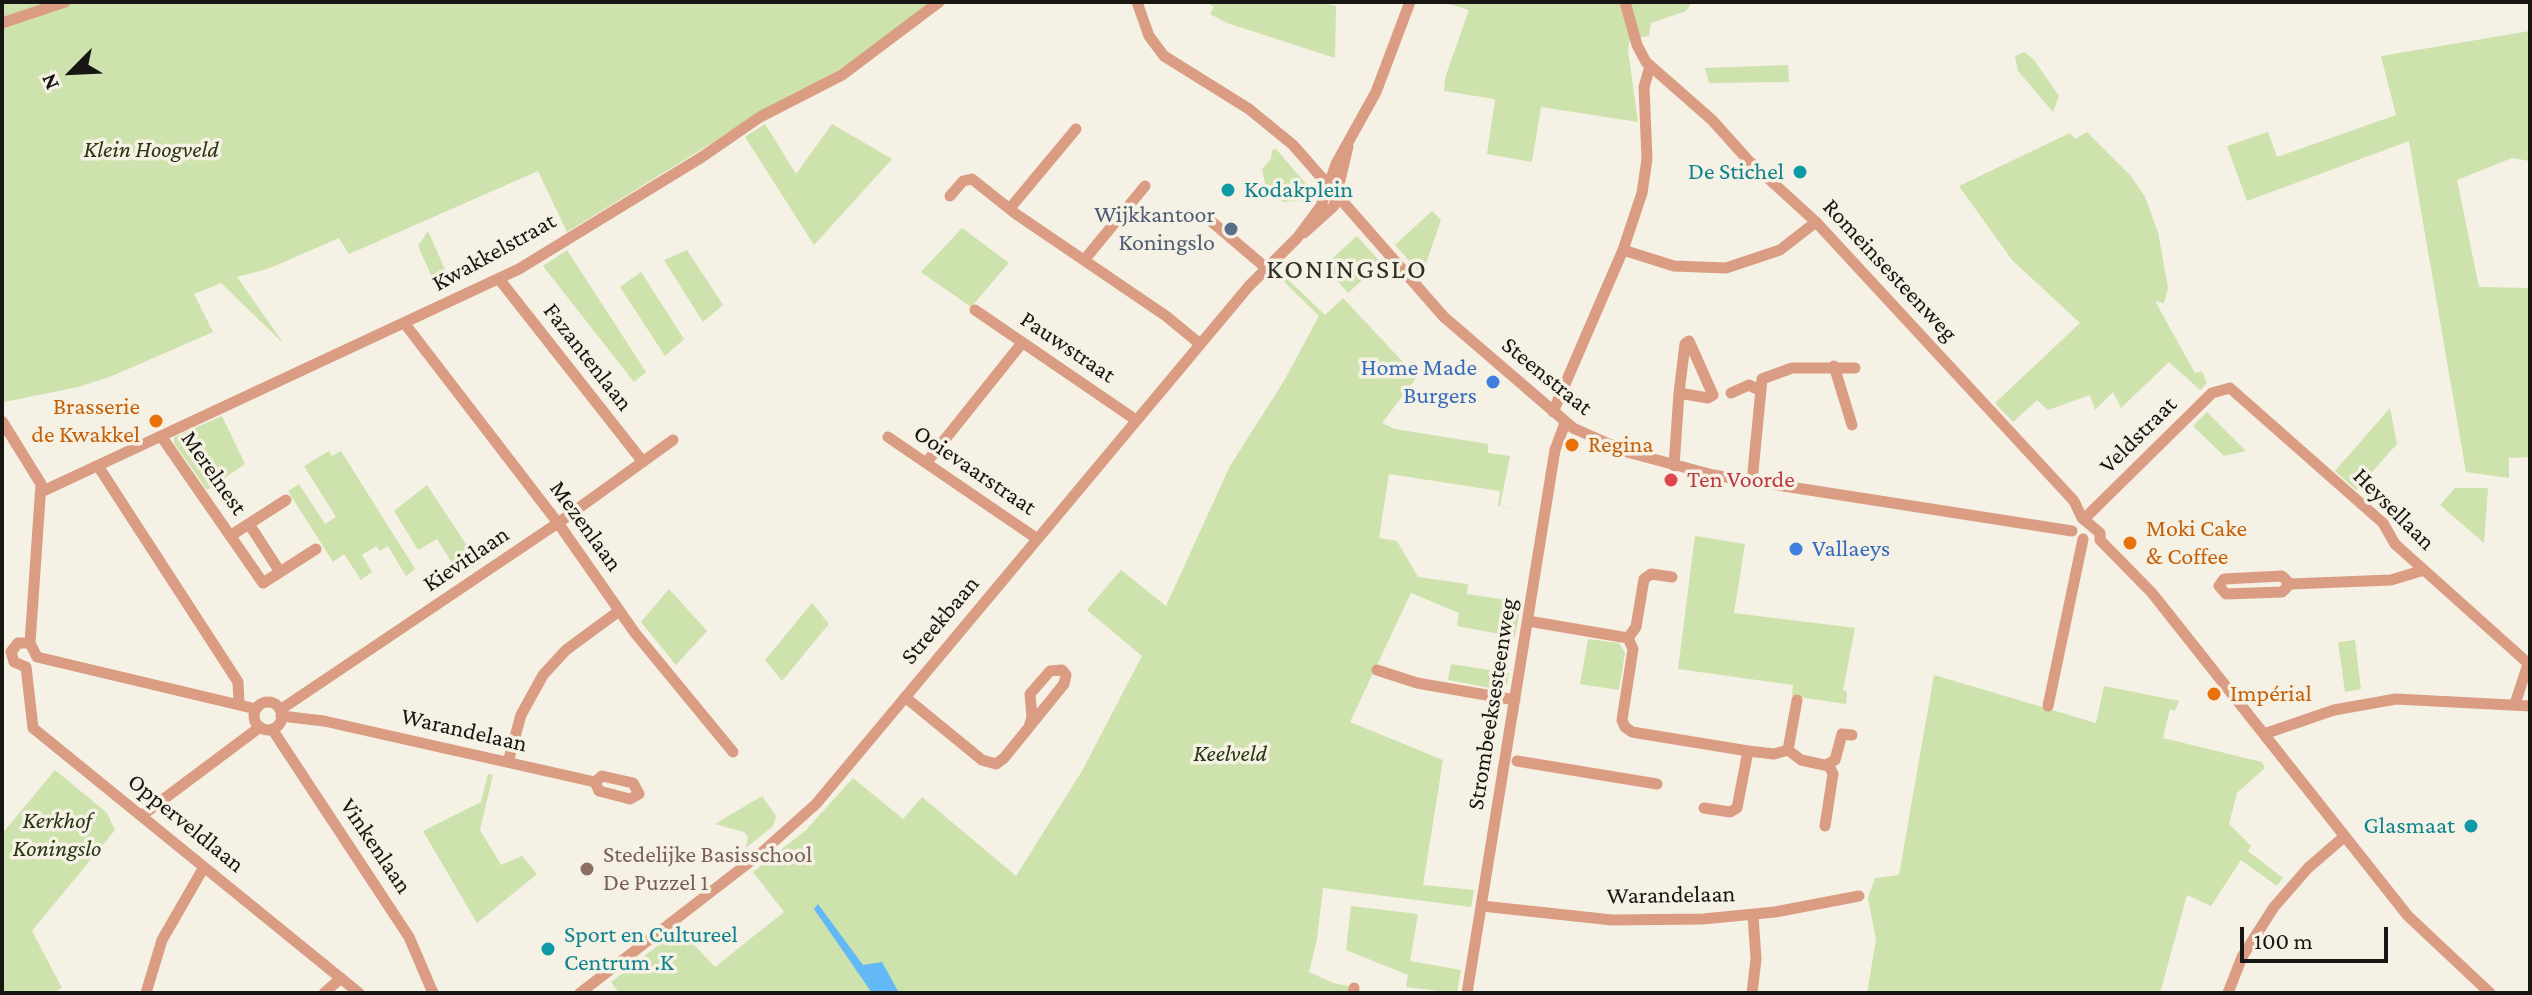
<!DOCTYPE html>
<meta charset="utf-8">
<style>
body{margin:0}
#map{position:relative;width:2532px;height:995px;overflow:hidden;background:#f5f1e4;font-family:"Crimson Pro",serif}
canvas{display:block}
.frame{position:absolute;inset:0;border:4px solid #181612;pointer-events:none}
.north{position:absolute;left:32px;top:32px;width:80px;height:80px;-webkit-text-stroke:6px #f5f1e4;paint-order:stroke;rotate:246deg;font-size:22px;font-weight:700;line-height:32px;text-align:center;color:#181612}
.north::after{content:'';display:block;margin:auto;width:28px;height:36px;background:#181612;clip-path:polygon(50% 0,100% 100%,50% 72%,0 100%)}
.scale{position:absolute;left:2240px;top:927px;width:148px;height:36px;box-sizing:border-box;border:4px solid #181612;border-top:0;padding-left:10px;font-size:24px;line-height:28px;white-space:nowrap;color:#181612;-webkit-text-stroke:6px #f5f1e4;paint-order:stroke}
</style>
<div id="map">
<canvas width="2532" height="995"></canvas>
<div class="frame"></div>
<div class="north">N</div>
<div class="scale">100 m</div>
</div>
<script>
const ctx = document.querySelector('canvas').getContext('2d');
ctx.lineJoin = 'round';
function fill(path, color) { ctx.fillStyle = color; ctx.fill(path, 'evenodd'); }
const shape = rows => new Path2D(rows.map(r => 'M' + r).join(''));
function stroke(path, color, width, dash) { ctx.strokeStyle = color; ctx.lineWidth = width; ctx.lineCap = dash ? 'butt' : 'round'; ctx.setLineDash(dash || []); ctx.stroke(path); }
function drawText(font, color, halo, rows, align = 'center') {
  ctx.font = font + ' "Crimson Pro",serif'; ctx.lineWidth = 7; ctx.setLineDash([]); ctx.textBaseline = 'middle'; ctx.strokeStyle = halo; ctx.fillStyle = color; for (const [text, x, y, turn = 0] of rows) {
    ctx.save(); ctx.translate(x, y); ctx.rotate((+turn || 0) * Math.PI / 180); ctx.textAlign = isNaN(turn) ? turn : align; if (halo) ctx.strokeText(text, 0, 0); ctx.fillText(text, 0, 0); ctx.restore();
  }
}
fill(shape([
 [2,2,935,2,872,52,759,114,567,232,538,171,349,254,339,238,270,268,237,277,284,344,221,283,194,294,213,332,112,376,78,387,4,402],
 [1206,2,1318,2,1336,6,1335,58,1227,23,1210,14,1214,7],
 [1443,2,1692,2,1686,11,1651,23,1649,36,1630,39,1628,50,1638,122,1541,107,1532,162,1487,154,1495,99,1444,91,1445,78,1469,10],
 [2530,31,2530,161,2512,158,2457,180,2479,287,2530,288,2530,457,2509,458,2509,478,2466,472,2409,141,2247,201,2227,146,2268,132,2277,157,2396,115,2381,56],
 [2024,52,2034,60,2059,96,2053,112,2018,71,2015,56],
 [1788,65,1789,82,1709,83,1705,68],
 [765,124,796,174,832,124,892,159,814,245,745,137],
 [2087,132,2131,176,2145,197,2158,232,2168,288,2164,303,2155,301,2195,373,2202,371,2207,383,2200,390,2169,362,2121,408,2113,392,2095,410,2090,395,2048,410,2037,400,2013,422,1995,403,2080,323,2012,260,1959,186,2070,133,2075,139],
 [1276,149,1307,185,1307,200,1283,202,1266,188,1262,169,1271,159,1272,150],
 [1432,211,1441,220,1422,275,1395,245],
 [962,228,1009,263,971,307,921,272],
 [428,231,453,288,439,293,418,246],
 [1357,236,1381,263,1348,293,1324,266],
 [567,250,646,372,634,382,543,266],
 [687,250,723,305,703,322,664,260],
 [1277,269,1325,315,1343,298,1417,377,1382,423,1395,429,1488,444,1488,453,1510,456,1500,506,1535,512,1498,506,1500,491,1389,474,1379,538,1397,541,1418,577,1468,584,1467,594,1521,602,1515,637,1457,626,1459,613,1411,593,1350,722,1443,760,1423,885,1474,890,1471,907,1323,888,1317,939,1309,972,1333,983,1349,986,1347,993,619,993,611,982,679,929,715,967,784,912,753,872,806,830,853,778,903,819,922,797,1016,876,1082,771,1142,656,1087,610,1121,570,1166,606,1230,466,1284,381,1319,316,1274,272],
 [641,272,684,339,665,356,620,287],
 [2390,408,2397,444,2356,490,2335,471],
 [2207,412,2246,451,2224,456,2193,426],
 [222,416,245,464,207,490,174,443,174,437],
 [329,451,332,456,341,451,415,569,406,576,388,546,380,551,376,546,362,555,372,572,361,580,344,554,333,562,288,491,299,484,325,524,336,517,304,466],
 [427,485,479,564,460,576,437,539,418,550,394,511],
 [2455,488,2488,488,2484,543,2440,505],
 [1695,536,1745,544,1734,613,1855,628,1843,690,1847,692,1846,704,1792,696,1793,685,1678,669],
 [669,589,707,631,676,665,641,622],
 [812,603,829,624,782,681,765,660],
 [1588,639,1619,643,1625,653,1619,690,1580,684],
 [2355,640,2361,689,2345,692,2338,642],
 [1451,664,1509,673,1507,684,1501,690,1448,680],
 [1934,675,2096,723,2104,686,2179,701,2175,711,2170,709,2163,738,2262,762,2265,768,2237,793,2229,824,2251,846,2248,851,2283,878,2277,886,2241,860,2211,906,2187,895,2160,993,1867,993,1876,940,1868,898,1875,878,1899,875],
 [55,770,107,813,115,830,32,931,62,988,53,993,2,993,2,834],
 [488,774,493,775,480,830,501,865,522,856,537,874,477,923,423,831,481,802],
 [762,796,776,816,773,826,746,848,748,837,744,832,715,824],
 [1351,906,1418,914,1410,961,1461,970,1457,993,1406,987,1408,975,1346,950]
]), '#cde2ac');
fill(shape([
 [818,904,863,965,882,962,899,993,872,993,814,909]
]), '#63b9f5');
stroke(shape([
 [1137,2,1149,36,1164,56,1249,109,1293,145,1444,317,1573,428,1627,452,1713,475,2072,531],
 [1625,2,1637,45,1646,62,1712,120,1748,160,1816,222,2074,501,2082,518,2100,533,2100,540,2152,593,2408,916,2490,993],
 [2,23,65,2],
 [950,196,963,181,972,179,1016,214,1166,316,1200,344],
 [1011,207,1076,129],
 [1212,222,1265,267],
 [1304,233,1334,206,1348,146],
 [1623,250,1674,266,1726,268,1780,250,1816,222],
 [1085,259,1145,186],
 [499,279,643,462],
 [975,310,1136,420],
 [405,324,558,523,635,633,733,752],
 [1834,366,1852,425],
 [1731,393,1749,385,1759,390],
 [1553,412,1623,250,1642,193,1647,159,1644,87,1650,66],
 [2,421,41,484,30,643,37,657],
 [161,436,263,583,316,549],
 [888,437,1036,538],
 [926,463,1022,343],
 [98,466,238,682,239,703],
 [1674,466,1679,393,1685,344,1689,341,1713,395,1708,398,1679,393],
 [1752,482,1762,379,1792,368,1855,368],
 [41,492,519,269,702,157,760,117,842,75,939,2],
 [2085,518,2212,393,2230,388,2383,523,2395,544,2530,665],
 [249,524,280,572],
 [230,536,286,500],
 [1672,577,1651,574,1644,579,1636,627,1628,638,1633,649,1622,720,1625,727,1632,732,1748,751,1774,754,1788,750,1801,760,1829,766,1833,774,1825,826],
 [2290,584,2282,576,2224,579,2219,586,2226,594,2282,592,2290,584,2391,580,2424,570],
 [1528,621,1628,638],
 [11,652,18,643,30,643],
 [11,652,14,662,26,667],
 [37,657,256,709],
 [26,667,33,728,359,993],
 [1377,670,1417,683,1515,700],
 [905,697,982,760,996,764,1004,758,1064,684,1066,675,1062,670,1050,671,1030,694,1032,717,1029,727],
 '254 716a14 14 0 1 1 28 0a14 14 0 1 1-28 0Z',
 [2515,704,2528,664],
 [2048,706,2083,539],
 [280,710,558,523,673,440],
 [281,716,324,721,595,782,599,791,630,799,639,794,633,783,602,776,595,782],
 [272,729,409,937,433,993],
 [2264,734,2334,710,2396,699,2530,706],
 [1788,750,1797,700],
 [1517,761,1657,784],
 [508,762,521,715,543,675,566,650,619,611],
 [1826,765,1835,760,1842,734,1852,735],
 [1704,808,1730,812,1737,808,1748,751],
 [141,816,260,727],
 [1482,906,1612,920,1703,919,1775,912,1859,896],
 [146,993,162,940,204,867],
 [324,993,341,978],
 [580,993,760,854,816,804,1249,286,1297,238,1321,206,1336,164,1376,92,1410,2],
 [1353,993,1354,988],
 [1467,993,1555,450,1565,423],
 [1752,993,1756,959,1753,915],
 [2228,993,2242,957,2274,907,2308,868,2345,836]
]), '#da9d84', 11);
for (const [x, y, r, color] of [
 [1800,172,8,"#0f9aa8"],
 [1228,190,8,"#0f9aa8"],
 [1231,229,8,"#5c6f8a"],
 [1493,382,8,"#3f7fe0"],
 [156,421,8,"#e8710a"],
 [1572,445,8,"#e8710a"],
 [1671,480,8,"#e0444e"],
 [2130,543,8,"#e8710a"],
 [1796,549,8,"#3f7fe0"],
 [2214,694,8,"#e8710a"],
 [2471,826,8,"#0f9aa8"],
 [587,869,8,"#8d6e63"],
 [548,949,8,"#0f9aa8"]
]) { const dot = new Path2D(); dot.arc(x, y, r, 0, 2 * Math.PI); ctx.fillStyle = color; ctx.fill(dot); stroke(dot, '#f5f1e4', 3); }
drawText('italic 24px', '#293510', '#f5f1e4', [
 ["Klein Hoogveld",151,150],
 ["Keelveld",1230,754],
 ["Kerkhof",57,821],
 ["Koningslo",57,849]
]);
drawText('24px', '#0d838f', '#f5f1e4', [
 ["De Stichel",1784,172],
 ["Kodakplein",1244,190,"left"],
 ["Glasmaat",2455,826],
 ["Sport en Cultureel",564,935,"left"],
 ["Centrum .K",564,963,"left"]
], 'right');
drawText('24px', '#4e5e75', '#f5f1e4', [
 ["Wijkkantoor",1215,215],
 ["Koningslo",1215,243]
], 'right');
drawText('24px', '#181612', '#f5f1e4', [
 ["Kwakkelstraat",494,252,-29],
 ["Romeinsesteenweg",1890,270,47],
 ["Pauwstraat",1068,347,34],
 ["Fazantenlaan",588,357,52],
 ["Steenstraat",1547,376,39],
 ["Veldstraat",2138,435,-45],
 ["Ooievaarstraat",975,470,34],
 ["Merelnest",214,473,55],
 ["Heysellaan",2394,509,45],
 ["Mezenlaan",586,526,54],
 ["Kievitlaan",466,559,-34],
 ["Streekbaan",940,620,-50],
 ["Strombeeksesteenweg",1492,704,-81],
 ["Warandelaan",464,730,13],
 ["Opperveldlaan",186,823,39],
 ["Vinkenlaan",376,846,56],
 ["Warandelaan",1671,895,-1]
]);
drawText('24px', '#366cbe', '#f5f1e4', [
 ["Home Made",1477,368],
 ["Burgers",1477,396],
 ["Vallaeys",1812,549,"left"]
], 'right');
drawText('24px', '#c56008', '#f5f1e4', [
 ["Brasserie",140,407,"right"],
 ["de Kwakkel",140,435,"right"],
 ["Regina",1588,445],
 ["Moki Cake",2146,529],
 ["& Coffee",2146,557],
 ["Impérial",2230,694]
], 'left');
drawText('24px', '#be3a42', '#f5f1e4', [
 ["Ten Voorde",1687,480]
], 'left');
drawText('24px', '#785e54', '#f5f1e4', [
 ["Stedelijke Basisschool",603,855],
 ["De Puzzel 1",603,883]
], 'left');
ctx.letterSpacing = '2px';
drawText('28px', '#312e24', '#f5f1e4', [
 ["KONINGSLO",1347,269]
]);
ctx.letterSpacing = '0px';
</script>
